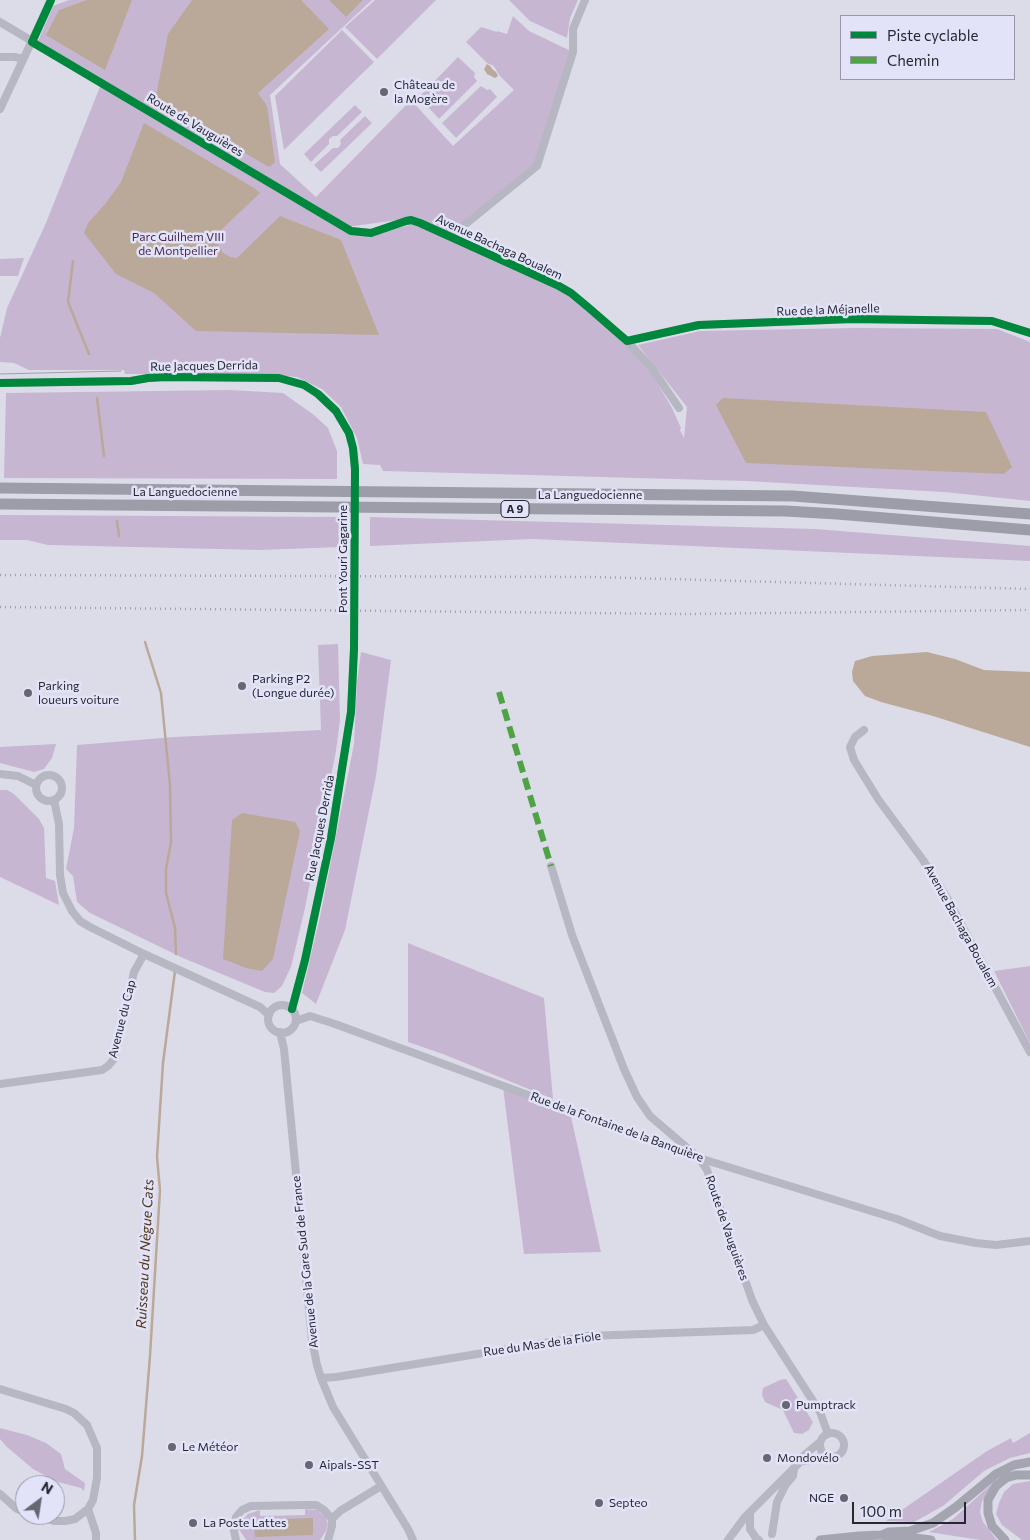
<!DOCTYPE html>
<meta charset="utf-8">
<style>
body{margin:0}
#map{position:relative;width:1030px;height:1540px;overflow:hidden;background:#dcdce9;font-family:Commissioner,sans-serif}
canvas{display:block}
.legend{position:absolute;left:840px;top:15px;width:175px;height:65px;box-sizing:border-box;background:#e2e2f8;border:1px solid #9698a9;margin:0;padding:6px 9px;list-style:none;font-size:15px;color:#252832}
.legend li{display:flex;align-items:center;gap:10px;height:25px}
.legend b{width:25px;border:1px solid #9698a9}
.north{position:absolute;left:15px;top:1475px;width:50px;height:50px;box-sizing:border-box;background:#e2e2f8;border:1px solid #9698a9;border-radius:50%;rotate:31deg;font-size:14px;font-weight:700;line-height:20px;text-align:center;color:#252832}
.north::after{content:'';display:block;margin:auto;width:18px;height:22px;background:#656772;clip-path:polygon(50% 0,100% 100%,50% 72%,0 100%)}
.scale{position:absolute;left:852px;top:1502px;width:114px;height:22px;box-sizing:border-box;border:2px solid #252832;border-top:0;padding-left:6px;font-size:15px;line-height:18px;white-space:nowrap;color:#252832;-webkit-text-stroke:4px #e2e2f8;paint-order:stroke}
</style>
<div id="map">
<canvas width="1030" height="1540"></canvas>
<ul class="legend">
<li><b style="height:6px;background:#00873e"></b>Piste cyclable</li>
<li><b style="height:6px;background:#50a344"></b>Chemin</li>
</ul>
<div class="north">N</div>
<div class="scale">100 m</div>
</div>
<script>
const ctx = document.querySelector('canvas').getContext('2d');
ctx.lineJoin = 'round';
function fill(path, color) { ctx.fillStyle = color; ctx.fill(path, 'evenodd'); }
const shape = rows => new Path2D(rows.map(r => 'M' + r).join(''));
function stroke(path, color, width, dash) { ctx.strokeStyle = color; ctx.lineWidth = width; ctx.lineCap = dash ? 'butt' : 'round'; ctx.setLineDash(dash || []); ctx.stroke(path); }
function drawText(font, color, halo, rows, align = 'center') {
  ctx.font = font + ' Commissioner,sans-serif'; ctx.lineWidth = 5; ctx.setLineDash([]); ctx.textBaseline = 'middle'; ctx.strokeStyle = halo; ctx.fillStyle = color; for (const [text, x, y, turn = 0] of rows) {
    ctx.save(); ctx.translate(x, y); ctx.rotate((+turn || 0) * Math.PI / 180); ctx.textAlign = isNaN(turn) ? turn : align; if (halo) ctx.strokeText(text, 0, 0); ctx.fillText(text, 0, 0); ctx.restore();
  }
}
fill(shape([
 [69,0,372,0,270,95,280,164,316,197,411,100,453,146,514,90,499,75,494,66,487,63,466,42,481,27,497,32,497,31,507,34,513,16,529,31,573,52,537,166,452,235,436,225,412,218,347,227,371,235,414,224,551,286,570,297,625,343,652,374,672,408,681,428,680,430,684,438,687,407,638,345,700,331,856,328,997,329,1030,342,1030,501,944,492,746,481,383,471,380,465,363,464,357,438,341,407,322,389,297,377,269,374,125,374,124,370,29,370,14,363,0,362,0,338,7,308,46,223,103,79,38,41,53,6],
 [375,0,436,0,377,59,345,27],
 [509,0,578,0,570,18,567,38,530,21],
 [342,30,374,62,284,150,275,96],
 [458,57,475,73,474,77,477,81,439,119,419,97],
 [481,86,487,90,490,89,497,97,456,138,442,123],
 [355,105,362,112,337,136,333,136,329,139,329,144,311,162,304,154],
 [365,116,372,123,321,172,314,165,333,148,338,148,341,144,340,140],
 [24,258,18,276,0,276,0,259],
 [230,390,283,393,314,415,328,428,337,451,337,479,4,478,6,393],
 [0,515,341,517,341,547,260,550,48,545,27,540,0,540],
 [370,517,815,529,1030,546,1030,561,533,539,370,546],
 [338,644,340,720,336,751,305,908,291,967,282,986,274,993,265,992,183,958,90,913,77,902,73,876,66,869,74,828,77,745,174,737,321,730,318,645],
 [361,652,391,660,376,776,345,930,316,1004,302,993,320,917,354,744,357,682],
 [56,744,52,758,44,769,34,772,0,763,0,747],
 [0,790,7,790,14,794,39,819,44,828,46,878,55,881,59,905,0,877],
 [408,943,544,998,553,1099,443,1054,408,1042],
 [1030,966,1030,1043,994,971],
 [503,1087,570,1112,601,1252,524,1254],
 [786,1379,813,1422,809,1430,802,1434,794,1433,783,1410,765,1402,762,1395,763,1388,780,1380],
 [0,1428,27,1435,46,1443,61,1454,65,1469,85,1483,84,1491,81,1488,58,1482,33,1469,7,1447,0,1439],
 [1030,1433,1030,1453,1010,1458,984,1471,943,1506,914,1522,886,1521,987,1451,1011,1438,1013,1443],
 [997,1479,982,1501,980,1512,983,1522,997,1540,980,1540,929,1532,953,1519],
 [1030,1481,1030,1540,1022,1540,1002,1525,996,1514,999,1503,1004,1492,1013,1484],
 [305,1509,316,1510,325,1516,328,1524,326,1531,320,1540,246,1540,239,1529,242,1520,248,1514,260,1510,260,1516,305,1515]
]), '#c7b6d1');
fill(shape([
 [87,0,132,0,105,70,46,35,59,10],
 [192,0,301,0,329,29,258,93,267,106,275,162,269,167,155,101,168,34],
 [329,0,363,0,346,17],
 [487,64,490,66,493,70,496,72,498,76,495,78,487,74,484,69],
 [144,123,254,188,260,193,222,229,218,246,223,253,230,257,237,258,280,216,341,240,379,335,196,331,154,293,116,274,84,233,88,223,106,203,121,182],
 [723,398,986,412,1012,467,1004,474,746,463,716,405],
 [927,652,955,659,984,670,1030,672,1030,747,933,716,881,702,865,696,853,681,852,672,855,661,872,656],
 [242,813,295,822,300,831,273,959,262,971,246,968,223,959,232,820],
 [313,1518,313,1535,255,1537,254,1520]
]), '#baa899');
stroke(shape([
 [73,261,68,302,89,354],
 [97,398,104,456],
 [117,521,119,536],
 [145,642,161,693,170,785,171,842,166,869,166,893,175,928,176,954],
 [135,1540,134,1505,142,1456,150,1356,160,1190,157,1157,163,1063,175,971]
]), '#baa899', 2.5);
stroke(shape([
 [0,22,351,231,371,233,406,221,416,221,557,285,571,293,589,308,627,341,651,367,679,408],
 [0,57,15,57,23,59],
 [0,109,51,0],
 [451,236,537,166,573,52,573,29,585,0],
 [627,341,699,325,852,319,992,321,1030,333],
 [0,383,131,381,148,378,166,377,279,378,304,385,318,394,336,411,349,433,353,448,355,469,354,649,351,712,331,838,305,960,292,1009],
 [864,730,855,737,850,747,854,760,878,799,923,860,947,898,1030,1052],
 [0,774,18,776,36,785],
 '36 788a13 13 0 1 1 26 0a13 13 0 1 1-26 0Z',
 [54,800,59,824,60,875,63,893,72,911,80,921,90,927,144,954,260,1007,269,1015],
 [551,866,572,935,624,1069,637,1097,650,1116,699,1158,707,1170,752,1300,764,1325,820,1412,828,1434],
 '268 1019a14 14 0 1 1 28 0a14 14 0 1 1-28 0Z',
 [296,1021,310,1016,335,1024,699,1158,897,1219,940,1236,976,1243,996,1245,1030,1241],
 [280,1032,284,1049,312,1340,317,1365,321,1378,333,1407,408,1529,413,1540],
 [0,1084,102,1070,108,1066,114,1059,134,972,144,954],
 [321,1378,336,1377,588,1336,753,1330,764,1325],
 [0,1389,66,1409,74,1413,87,1425,97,1448,97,1478,93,1500,88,1509,75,1519,65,1521,54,1521,36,1515],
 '820 1445a12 12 0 1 1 24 0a12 12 0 1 1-24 0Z',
 [801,1461,807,1461,824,1455],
 [0,1494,17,1509,25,1511],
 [88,1509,96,1533,96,1540],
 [750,1514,750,1529,756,1538,759,1540],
 [332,1519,340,1511,381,1486],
 [772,1534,777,1502,786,1484,793,1476,794,1468],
 [236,1540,234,1531,236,1517,242,1510,251,1506,305,1505,316,1505,324,1510,332,1519,332,1526,328,1540],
 [728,1540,745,1517,801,1461,802,1457,820,1442]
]), '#b6b7c2', 8);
stroke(shape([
 [882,1535,889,1532,910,1531,933,1523,956,1507,996,1474,1014,1465,1030,1462],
 [820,1540,859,1536,882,1535,891,1538,907,1537,931,1540],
 [1005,1540,992,1526,988,1513,988,1500,996,1486,1006,1478,1016,1475,1030,1475]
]), '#a5a5b1', 9);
stroke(shape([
 [0,488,793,496,1030,514],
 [0,504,786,511,837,514,1030,530]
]), '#9c9da8', 11);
stroke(shape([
 [0,374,121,371]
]), '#a0a0aa', 1);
stroke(shape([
 [0,575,595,577,1030,589],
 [0,607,686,614,1030,610]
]), '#a0a0aa', 2.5, [1, 4]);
stroke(shape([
 [499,692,551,866]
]), '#50a344', 6, [12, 6]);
stroke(shape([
 [51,0,32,42,346,228,351,231,371,233,406,221,411,220,420,223,557,285,571,293,589,308,627,341,699,325,852,319,992,321,1030,333],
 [0,383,131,381,148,378,166,377,279,378,304,385,318,394,336,411,349,433,353,448,355,469,354,649,351,712,331,838,305,960,292,1009]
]), '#00873e', 8);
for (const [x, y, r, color] of [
 [384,92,5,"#656772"],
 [242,686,5,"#656772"],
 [28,693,5,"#656772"],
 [786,1405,5,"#656772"],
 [172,1447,5,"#656772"],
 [767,1458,5,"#656772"],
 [309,1465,5,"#656772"],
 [844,1498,5,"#656772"],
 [599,1503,5,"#656772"],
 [193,1523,5,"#656772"]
]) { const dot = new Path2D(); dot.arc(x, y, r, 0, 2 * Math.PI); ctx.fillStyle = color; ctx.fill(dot); stroke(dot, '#e2e2f8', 2); }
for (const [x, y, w] of [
 [515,509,28]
]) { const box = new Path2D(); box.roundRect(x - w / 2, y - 8.5, w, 17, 4); ctx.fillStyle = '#e2e2f8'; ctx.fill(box); stroke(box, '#252832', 1); }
drawText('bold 11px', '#252832', null, [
 ["A 9",515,509]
]);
drawText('12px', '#252832', '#e2e2f8', [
 ["Château de",394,85],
 ["la Mogère",394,99],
 ["Parking P2",252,679],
 ["(Longue durée)",252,693],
 ["Parking",38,686],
 ["loueurs voiture",38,700],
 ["Pumptrack",796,1405],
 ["Le Météor",182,1447],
 ["Mondovélo",777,1458],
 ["Aipals-SST",319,1465],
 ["NGE",834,1498,"right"],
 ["Septeo",609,1503],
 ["La Poste Lattes",203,1523]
], 'left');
drawText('12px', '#252832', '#e2e2f8', [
 ["Route de Vauguières",195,125,31],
 ["Avenue Bachaga Boualem",499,247,25],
 ["Rue de la Méjanelle",828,310,-2],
 ["Rue Jacques Derrida",204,366,-1],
 ["La Languedocienne",185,492],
 ["La Languedocienne",590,495],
 ["Pont Youri Gagarine",343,559,-90],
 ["Rue Jacques Derrida",320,828,-79],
 ["Avenue Bachaga Boualem",961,926,61],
 ["Avenue du Cap",122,1019,-76],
 ["Rue de la Fontaine de la Banquière",617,1127,20],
 ["Route de Vauguières",727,1228,71],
 ["Avenue de la Gare Sud de France",305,1262,-96],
 ["Rue du Mas de la Fiole",542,1344,-8]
]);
drawText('12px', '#492a4f', '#e2e2f8', [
 ["Parc Guilhem VIII",178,237],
 ["de Montpellier",178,251]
]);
drawText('italic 14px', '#51391c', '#e2e2f8', [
 ["Ruisseau du Nègue Cats",145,1254,-87]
]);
</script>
